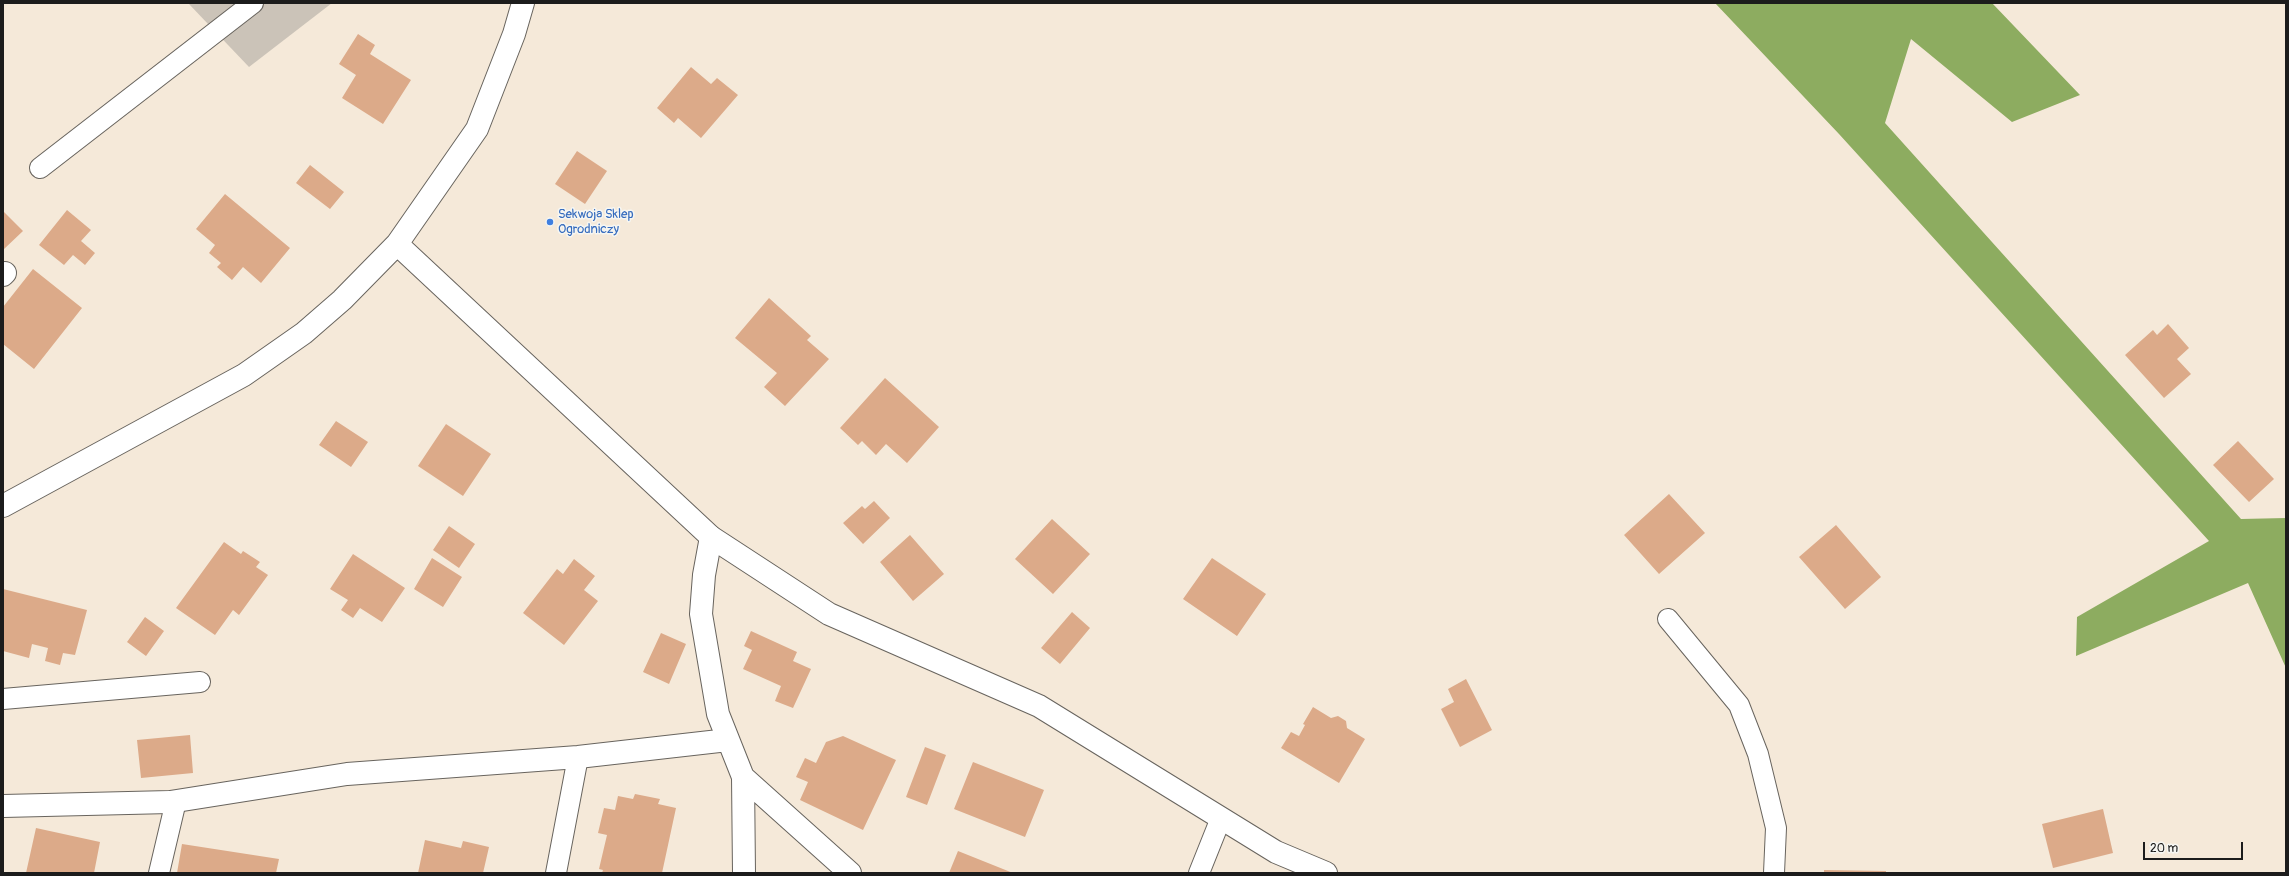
<!DOCTYPE html>
<style>
body{margin:0}
#map{position:relative;width:2289px;height:876px;overflow:hidden;background:#f5e9d9;font-family:Pangolin,sans-serif}
canvas{display:block}
.frame{position:absolute;inset:0;border:4px solid #1c1c1c;pointer-events:none}
.scale{position:absolute;left:2143px;top:842px;width:100px;height:18px;box-sizing:border-box;border:2px solid #1c1c1c;border-top:0;padding-left:5px;font-size:12px;line-height:14px;white-space:nowrap;color:#1c1c1c;-webkit-text-stroke:3px #f6f6f2;paint-order:stroke}
</style>
<div id="map">
<canvas width="2289" height="876"></canvas>
<div class="frame"></div>
<div class="scale">20 m</div>
</div>
<script>
const ctx = document.querySelector('canvas').getContext('2d');
ctx.lineJoin = 'round';
function fill(path, color) { ctx.fillStyle = color; ctx.fill(path, 'evenodd'); }
const shape = rows => new Path2D(rows.map(r => 'M' + r).join(''));
function stroke(path, color, width, dash) { ctx.strokeStyle = color; ctx.lineWidth = width; ctx.lineCap = dash ? 'butt' : 'round'; ctx.setLineDash(dash || []); ctx.stroke(path); }
function drawText(font, color, halo, rows, align = 'center') {
  ctx.font = font + ' Pangolin,sans-serif'; ctx.lineWidth = 3; ctx.setLineDash([]); ctx.textBaseline = 'middle'; ctx.strokeStyle = halo; ctx.fillStyle = color; for (const [text, x, y, turn = 0] of rows) {
    ctx.save(); ctx.translate(x, y); ctx.rotate((+turn || 0) * Math.PI / 180); ctx.textAlign = isNaN(turn) ? turn : align; if (halo) ctx.strokeText(text, 0, 0); ctx.fillText(text, 0, 0); ctx.restore();
  }
}
fill(shape([
 [188,3,332,3,249,67]
]), '#cbc3b8');
fill(shape([
 [1715,3,1992,3,2080,95,2012,122,1911,39,1885,123,2241,519,2286,518,2286,668,2248,583,2076,656,2077,617,2209,541,1839,134]
]), '#8dac60');
fill(shape([
 [358,34,375,45,370,54,411,80,383,124,342,98,356,75,339,64],
 [691,67,711,84,717,78,738,95,701,138,678,118,674,123,657,108],
 [577,151,607,171,585,204,555,184],
 [310,165,344,192,330,209,296,183],
 [225,194,290,248,261,283,243,267,232,280,217,267,221,263,209,253,215,245,196,229],
 [67,210,91,230,81,241,95,253,85,265,73,255,64,265,39,245],
 [3,211,23,231,3,250],
 [33,269,82,308,34,369,3,344,3,307],
 [769,298,811,336,807,340,829,359,785,406,764,387,777,373,735,338],
 [2168,324,2189,348,2177,359,2191,374,2164,398,2125,355,2153,330,2157,335],
 [885,378,939,427,907,463,886,444,876,455,862,441,858,445,840,428],
 [336,421,368,442,351,467,319,445],
 [446,424,491,454,463,496,418,466],
 [2238,441,2274,479,2249,502,2213,465],
 [1669,494,1705,533,1659,574,1624,535],
 [874,501,890,518,863,544,843,523,862,506,865,509],
 [1052,519,1090,554,1053,594,1015,559],
 [1836,525,1881,577,1845,609,1799,557],
 [449,526,475,544,459,568,433,550],
 [910,535,944,574,913,601,880,562],
 [224,542,241,554,243,551,260,562,256,567,268,575,239,615,233,610,215,635,176,608],
 [353,554,405,588,382,622,360,608,353,618,341,610,348,600,330,589],
 [432,558,462,577,443,607,414,589],
 [1212,558,1266,594,1237,636,1183,599],
 [574,559,595,576,584,590,598,601,564,645,523,613,557,569,563,574],
 [3,589,87,610,75,655,63,653,60,665,45,661,48,648,32,644,29,658,3,651],
 [1072,612,1090,628,1060,664,1041,648],
 [145,617,164,631,146,656,127,642],
 [751,631,797,652,793,661,811,669,793,708,775,701,781,686,743,669,752,650,744,646],
 [661,633,686,644,669,684,643,672],
 [1466,679,1492,730,1460,747,1441,709,1454,702,1448,689],
 [1313,707,1331,718,1338,716,1346,721,1347,728,1365,739,1339,783,1281,748,1291,732,1299,736,1305,725,1303,724],
 [190,735,193,773,141,778,137,740],
 [843,736,896,760,863,830,800,800,808,782,796,777,805,758,816,763,826,742],
 [925,747,946,755,927,805,906,797],
 [973,762,1044,790,1025,837,954,809],
 [635,794,660,799,658,804,676,808,662,873,602,873,603,870,599,869,607,835,598,833,604,808,615,810,618,796,633,799],
 [2103,809,2113,853,2053,868,2042,824],
 [36,828,100,842,94,873,26,873],
 [425,840,461,848,463,841,489,847,483,873,418,873],
 [182,844,279,859,276,873,177,873],
 [958,851,1013,873,949,873],
 [1824,870,1886,871,1886,873,1824,873]
]), '#dcaa89');
const lane = shape([
 [40,168,253,3],
 [1668,619,1739,705,1758,754,1776,828,1774,873],
 [3,699,200,682],
 [159,873,176,801],
 [556,873,578,757],
 [1199,873,1221,818]
]);
const street = shape([
 [3,275,5,273],
 [711,537,704,575,701,614,718,714,743,777,850,873],
 [743,777,744,873],
 [3,806,170,802,347,774,578,757,728,740]
]);
const secondary = shape([
 [397,244,711,537,829,614,1039,706,1276,852,1326,873],
 [3,506,244,375,304,333,342,300,397,244,477,129,514,34,523,3]
]);
stroke(lane, '#68645e', 22);
stroke(street, '#68645e', 24);
stroke(secondary, '#68645e', 24);
stroke(lane, '#fff', 20);
stroke(street, '#fff', 22);
stroke(secondary, '#fff', 22);
for (const [x, y, r, color] of [
 [550,222,4,"#3f7fe0"]
]) { const dot = new Path2D(); dot.arc(x, y, r, 0, 2 * Math.PI); ctx.fillStyle = color; ctx.fill(dot); stroke(dot, '#f6f6f2', 1.5); }
drawText('13px', '#366cbe', '#f6f6f2', [
 ["Sekwoja Sklep",558,215],
 ["Ogrodniczy",558,230]
], 'left');
</script>
